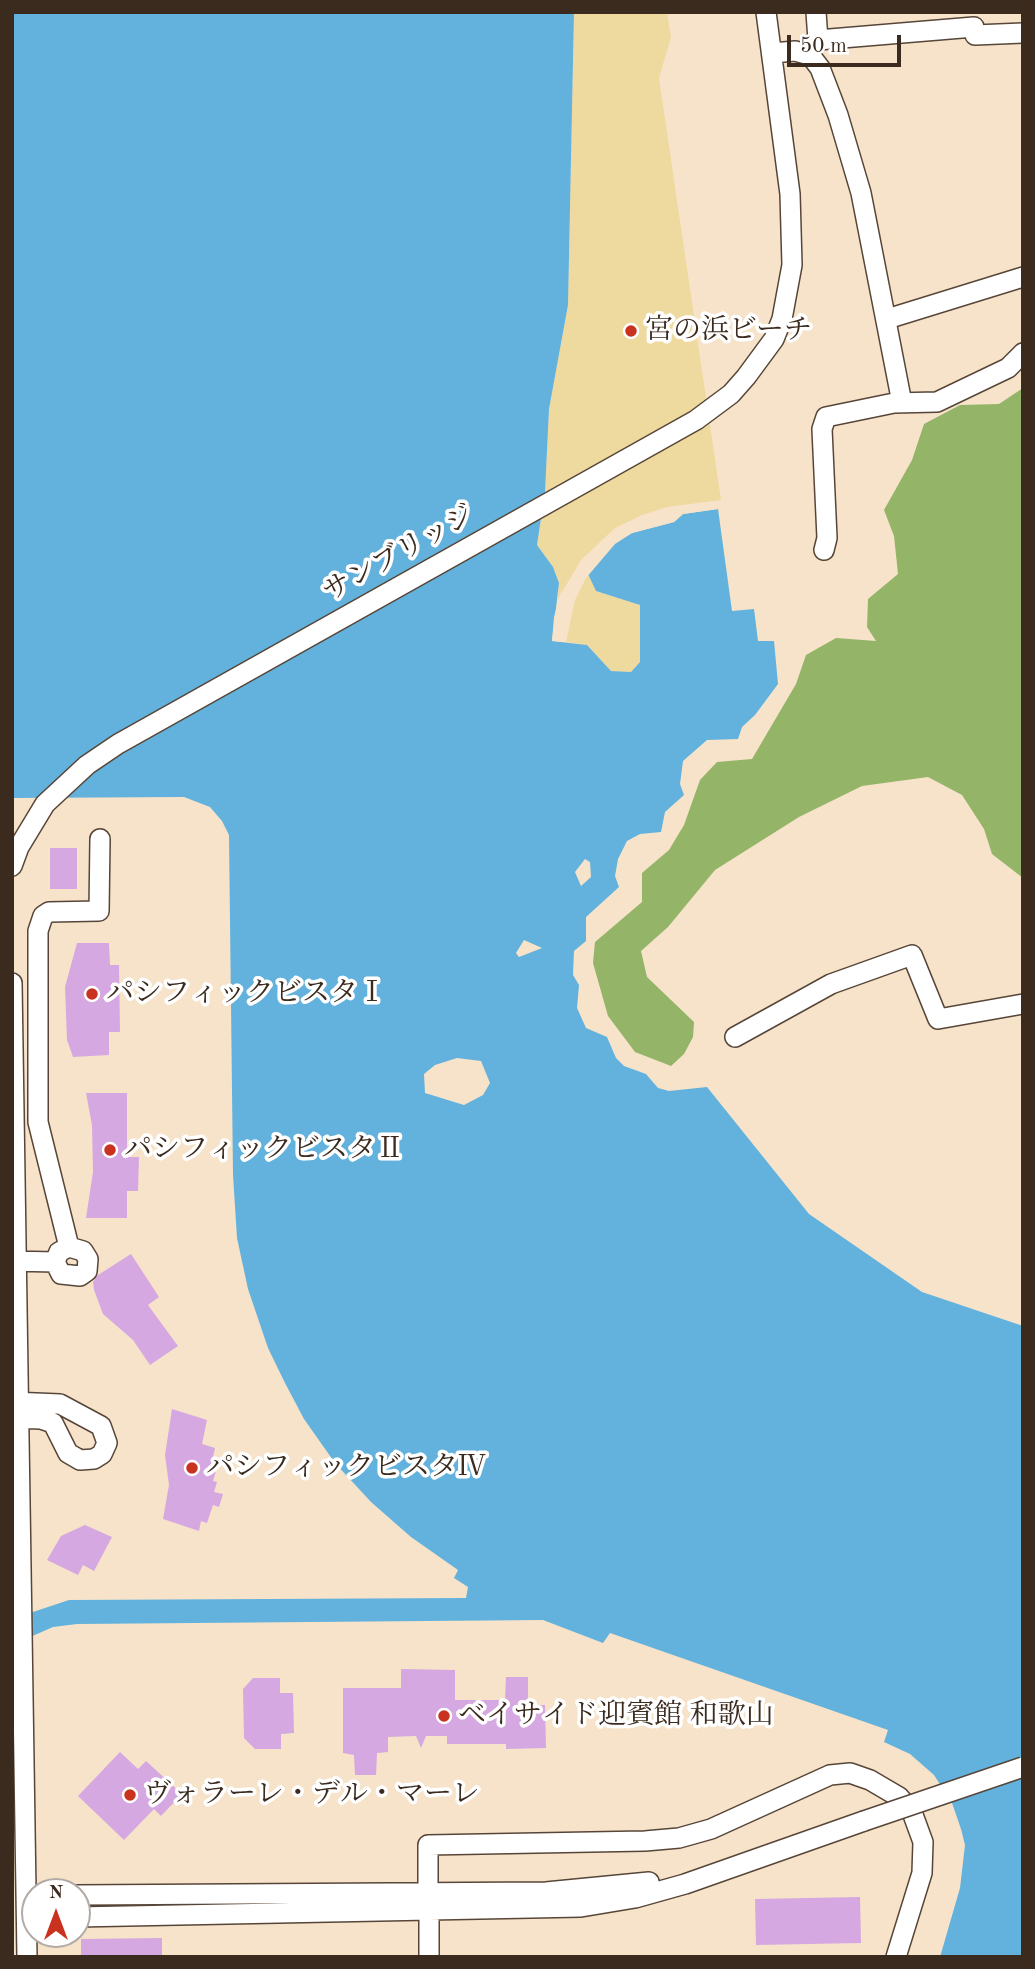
<!DOCTYPE html>
<meta charset="utf-8">
<style>
body{margin:0}
#map{position:relative;width:1035px;height:1969px;overflow:hidden;background:#f6e3ca;font-family:"Old Standard TT",serif}
canvas{display:block}
.frame{position:absolute;inset:0;border:14px solid #3b2a1e;pointer-events:none}
.north{position:absolute;left:21px;top:1878px;width:70px;height:70px;box-sizing:border-box;background:#fff;border:2px solid #b1aaa5;border-radius:50%;rotate:0deg;font-size:19px;font-weight:700;line-height:28px;text-align:center;color:#3b2a1e}
.north::after{content:'';display:block;margin:auto;width:24px;height:32px;background:#c8321e;clip-path:polygon(50% 0,100% 100%,50% 72%,0 100%)}
.scale{position:absolute;left:787px;top:35px;width:114px;height:32px;box-sizing:border-box;border:4px solid #3b2a1e;border-top:0;padding-left:9px;font-size:21px;line-height:24px;white-space:nowrap;color:#3b2a1e;-webkit-text-stroke:5px #fff;paint-order:stroke}
</style>
<div id="map">
<canvas width="1035" height="1969"></canvas>
<div class="frame"></div>
<div class="north">N</div>
<div class="scale">50 m</div>
</div>
<script>
const ctx = document.querySelector('canvas').getContext('2d');
ctx.lineJoin = 'round';
function fill(path, color) { ctx.fillStyle = color; ctx.fill(path, 'evenodd'); }
const shape = rows => new Path2D(rows.map(r => 'M' + r).join(''));
function stroke(path, color, width, dash) { ctx.strokeStyle = color; ctx.lineWidth = width; ctx.lineCap = dash ? 'butt' : 'round'; ctx.setLineDash(dash || []); ctx.stroke(path); }
function drawText(font, color, halo, rows, align = 'center') {
  ctx.font = font + ' "Old Standard TT","Noto Serif JP",serif'; ctx.lineWidth = 7; ctx.setLineDash([]); ctx.textBaseline = 'middle'; ctx.strokeStyle = halo; ctx.fillStyle = color; for (const [text, x, y, turn = 0] of rows) {
    ctx.save(); ctx.translate(x, y); ctx.rotate((+turn || 0) * Math.PI / 180); ctx.textAlign = isNaN(turn) ? turn : align; if (halo) ctx.strokeText(text, 0, 0); ctx.fillText(text, 0, 0); ctx.restore();
  }
}
fill(shape([
 [1023,388,1023,878,992,854,984,829,962,795,928,777,862,786,799,817,715,870,668,927,641,951,647,977,694,1022,693,1037,684,1054,671,1066,635,1052,608,1016,593,963,595,942,642,902,642,873,669,850,684,825,700,780,717,762,752,759,796,684,806,655,836,638,876,641,867,627,868,599,898,574,894,536,884,510,912,460,924,424,960,405,999,404]
]), '#94b468');
fill(shape([
 [574,12,667,12,671,37,659,78,721,500,667,507,642,515,615,528,581,560,558,599,559,583,553,567,537,545,545,492,549,409,568,305],
 [588,574,596,591,640,605,640,662,631,672,611,671,587,645,566,642,575,600]
]), '#eeda9e');
fill(shape([
 [12,12,574,12,568,305,549,409,545,492,537,545,553,567,559,583,552,641,587,645,611,671,631,672,640,662,640,605,596,591,588,574,615,543,632,533,674,522,683,514,718,509,732,611,754,609,758,641,774,641,778,684,755,715,742,727,738,739,707,740,683,761,680,784,684,795,665,812,661,832,640,834,627,841,618,859,615,876,619,887,586,917,586,941,574,951,573,975,579,985,577,1008,586,1028,607,1037,616,1058,624,1066,646,1074,658,1088,669,1091,707,1087,809,1214,922,1292,1023,1326,1023,1957,940,1957,960,1888,965,1845,961,1829,952,1803,934,1775,910,1754,884,1742,888,1730,610,1633,603,1643,543,1620,77,1624,53,1627,12,1645,12,1619,69,1600,466,1598,468,1587,454,1578,458,1570,411,1537,371,1502,335,1463,304,1419,285,1383,268,1348,248,1289,237,1238,233,1175,229,835,222,821,210,807,184,797,12,798],
 [585,859,590,862,591,877,581,886,575,872],
 [524,940,542,948,519,957,516,953],
 [457,1058,481,1061,490,1083,483,1095,464,1105,425,1093,424,1074,435,1065]
]), '#62b2dd');
fill(shape([
 [717,506,718,509,683,514,674,522,632,533,615,544,586,578,585,572,598,556,631,530,672,518,682,511],
 [562,588,556,638,566,638,566,642,552,641,554,617]
]), '#f6e3ca');
fill(shape([
 [50,848,77,848,77,889,50,889],
 [77,943,109,943,110,965,119,965,120,1032,109,1032,109,1055,73,1057,67,1040,65,987],
 [86,1093,127,1093,127,1157,139,1157,138,1191,127,1191,127,1218,86,1218,93,1172,92,1125],
 [131,1254,159,1297,148,1305,178,1346,150,1365,133,1340,103,1314,94,1290,93,1282,98,1275],
 [172,1409,207,1420,202,1444,215,1448,212,1462,218,1464,213,1481,217,1482,214,1492,223,1494,219,1507,213,1505,207,1523,201,1521,199,1531,163,1519,169,1485,165,1455],
 [85,1525,112,1537,94,1571,83,1565,78,1575,47,1560,61,1536],
 [401,1669,455,1670,455,1700,505,1700,506,1677,528,1677,528,1706,545,1705,546,1748,506,1749,506,1744,447,1744,447,1736,426,1736,421,1748,416,1736,388,1737,388,1752,377,1753,376,1775,355,1775,354,1755,343,1753,343,1688,401,1688],
 [253,1678,280,1678,280,1693,293,1693,294,1733,281,1734,281,1749,255,1749,244,1738,243,1689],
 [120,1752,138,1769,146,1761,182,1794,161,1816,154,1809,124,1840,78,1796],
 [860,1897,861,1943,756,1945,755,1899],
 [162,1938,162,1957,81,1957,81,1939]
]), '#d5a8e1');
const minor = shape([
 [816,12,818,40,974,27,975,35,1023,33],
 [772,53,795,51,810,55,820,68,838,115,861,193,902,403],
 [887,319,1023,277],
 [824,550,827,538,822,429,826,417,894,403,937,402,1008,368,1023,353],
 [12,866,19,847,45,804,87,765,118,744,696,420,731,394,746,377,774,339,782,319,792,265,790,194,766,12],
 [12,983,27,1957],
 [735,1037,831,984,912,955,938,1019,1023,1004],
 [69,1247,83,1251,88,1259,87,1271,80,1276,61,1274,55,1262,59,1252,69,1247,38,1122,38,931,43,916,49,912,99,911,100,839],
 [12,1261,55,1262],
 [12,1402,60,1404,101,1426,107,1443,102,1454,94,1459,80,1460,68,1453,53,1423,41,1419,12,1418],
 [428,1894,428,1845,645,1841,679,1838,711,1829,830,1775,850,1773,870,1780,899,1797,912,1812,923,1842,922,1873,896,1957],
 [77,1895,546,1892,649,1882],
 [429,1912,429,1957],
 [77,1917,581,1907,635,1898,685,1884,864,1821]
]);
stroke(minor, '#574638', 22);
stroke(minor, '#fff', 19);
const minorBridge = shape([
 [864,1821,1023,1767]
]);
stroke(minorBridge, '#574638', 22, []);
stroke(minorBridge, '#fff', 19);
for (const [x, y, r, color] of [
 [631,331,7,"#c8321e"],
 [92,994,7,"#c8321e"],
 [110,1150,7,"#c8321e"],
 [192,1468,7,"#c8321e"],
 [444,1716,7,"#c8321e"],
 [130,1795,7,"#c8321e"]
]) { const dot = new Path2D(); dot.arc(x, y, r, 0, 2 * Math.PI); ctx.fillStyle = color; ctx.fill(dot); stroke(dot, '#fff', 2.5); }
drawText('28px', '#3b2a1e', '#fff', [
 ["宮の浜ビーチ",645,331],
 ["パシフィックビスタⅠ",106,994],
 ["パシフィックビスタⅡ",124,1150],
 ["パシフィックビスタⅣ",206,1468],
 ["ベイサイド迎賓館 和歌山",458,1716],
 ["ヴォラーレ・デル・マーレ",144,1795]
], 'left');
drawText('28px', '#3b2a1e', '#fff', [
 ["サンブリッジ",399,554,-29]
]);
</script>
